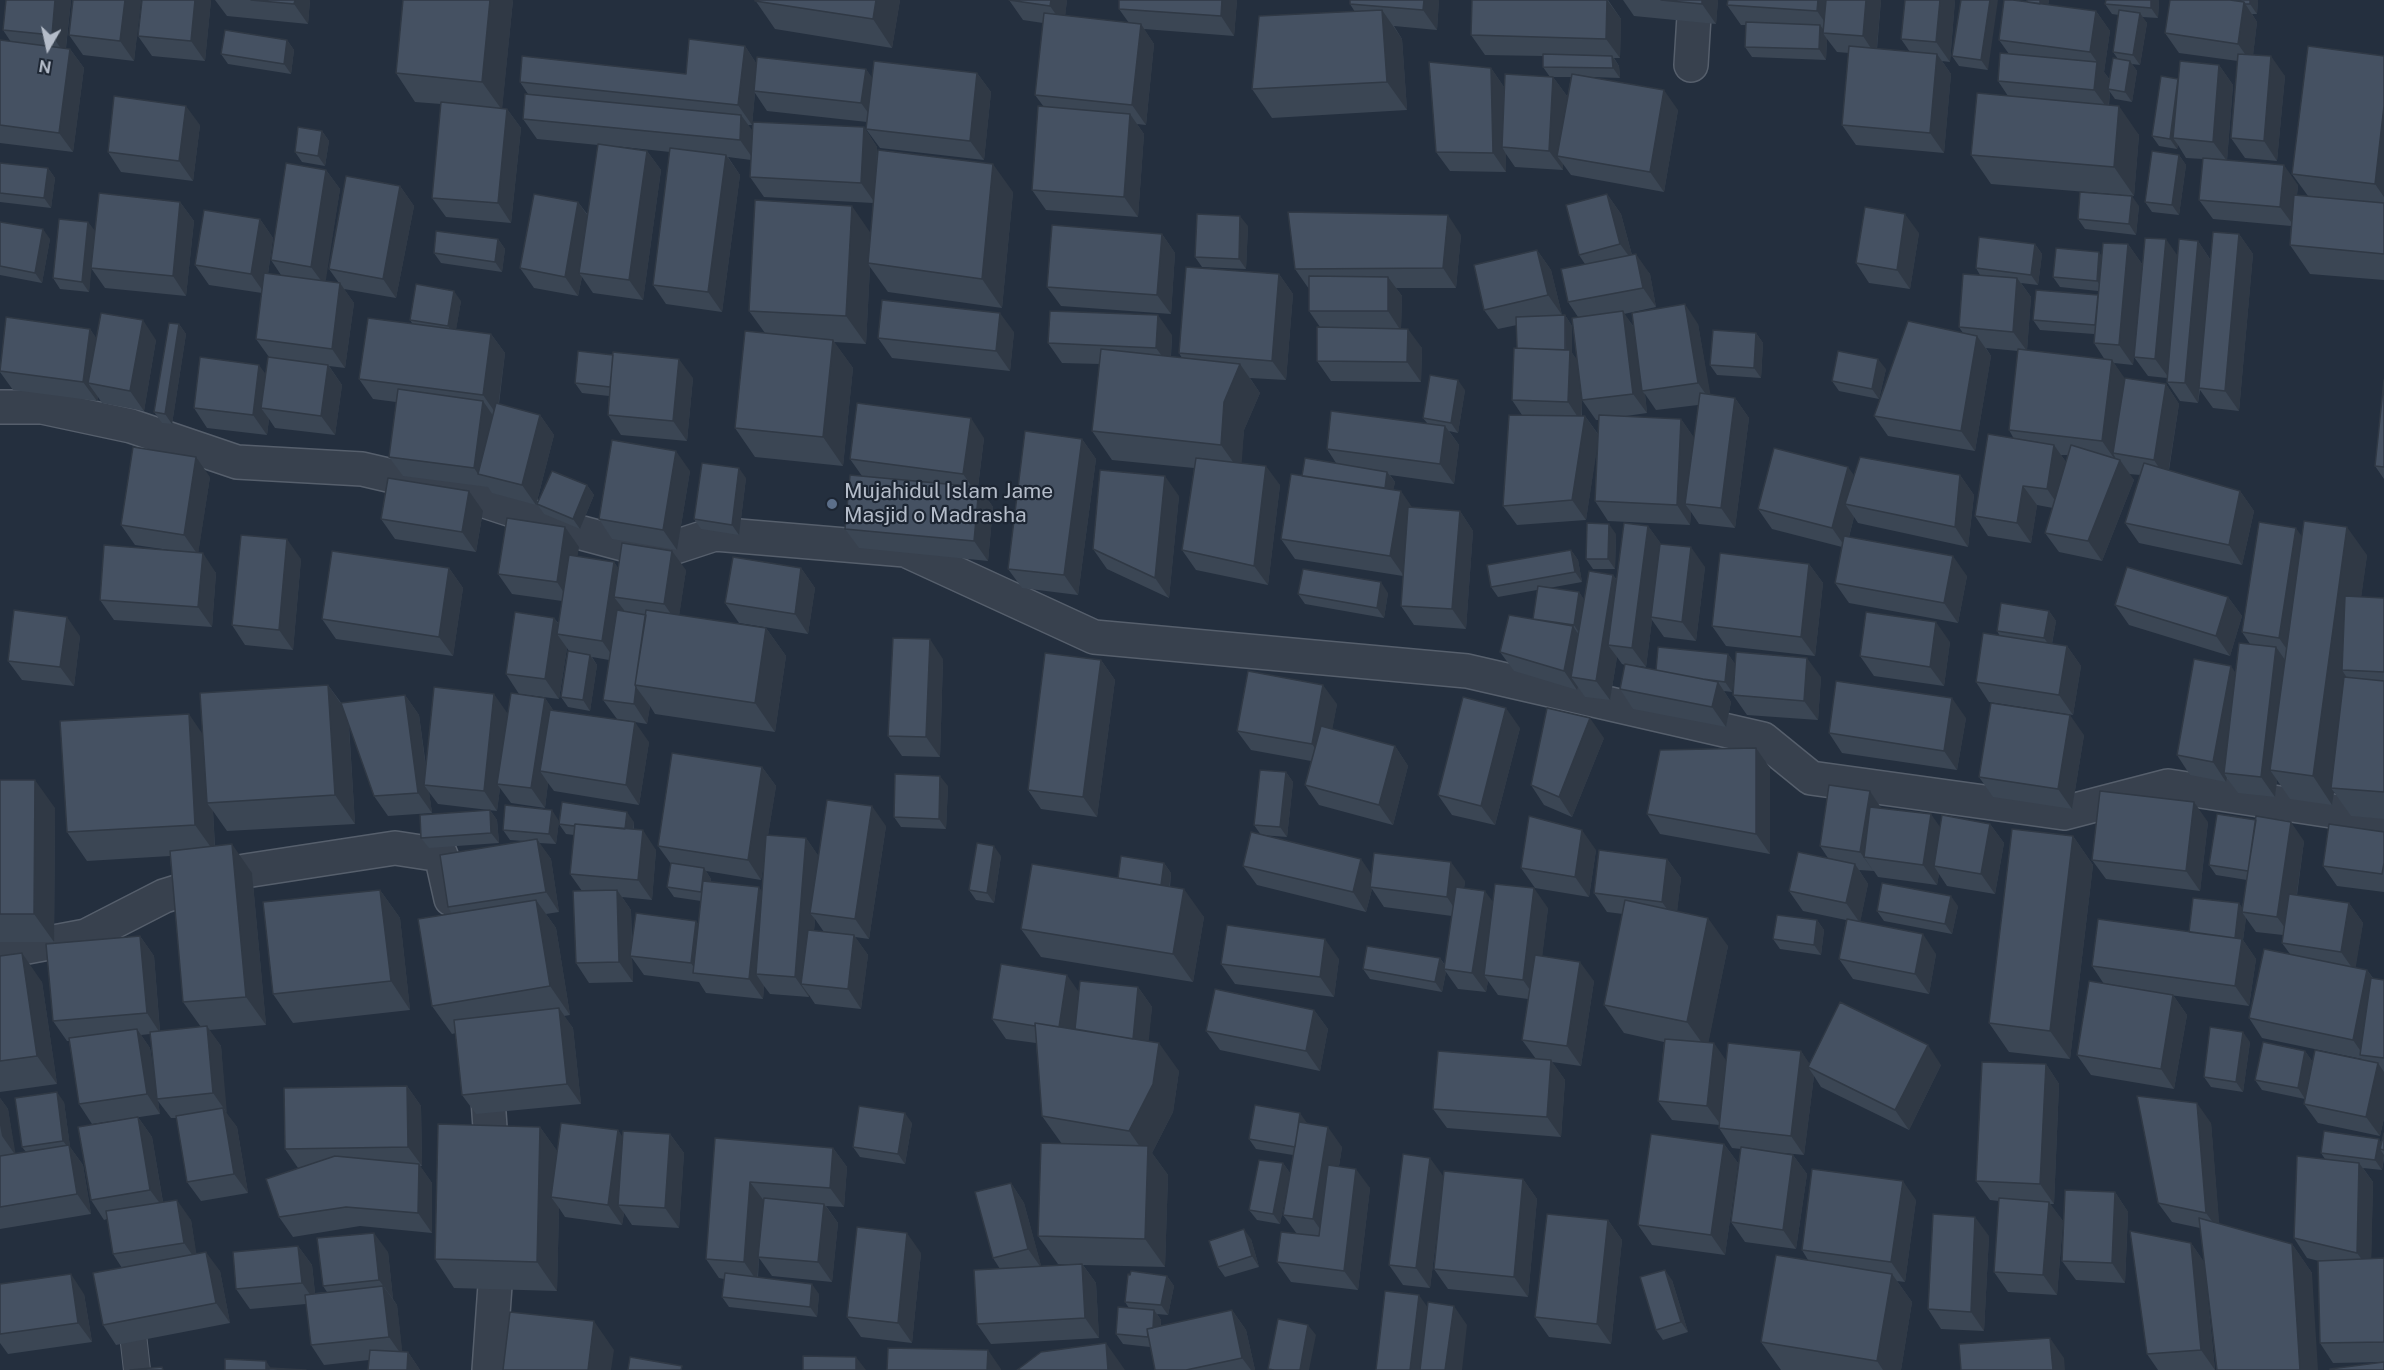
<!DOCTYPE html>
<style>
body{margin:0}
#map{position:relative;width:2384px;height:1370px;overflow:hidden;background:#242f3e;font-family:"Public Sans",sans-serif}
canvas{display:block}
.north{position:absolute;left:18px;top:18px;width:60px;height:60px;-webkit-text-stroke:4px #1d2633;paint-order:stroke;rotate:189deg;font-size:16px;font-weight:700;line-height:24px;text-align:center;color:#b4bcc9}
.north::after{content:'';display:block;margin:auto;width:21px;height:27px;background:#b4bcc9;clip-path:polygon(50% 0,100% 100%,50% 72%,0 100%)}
</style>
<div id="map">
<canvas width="2384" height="1370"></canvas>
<div class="north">N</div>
</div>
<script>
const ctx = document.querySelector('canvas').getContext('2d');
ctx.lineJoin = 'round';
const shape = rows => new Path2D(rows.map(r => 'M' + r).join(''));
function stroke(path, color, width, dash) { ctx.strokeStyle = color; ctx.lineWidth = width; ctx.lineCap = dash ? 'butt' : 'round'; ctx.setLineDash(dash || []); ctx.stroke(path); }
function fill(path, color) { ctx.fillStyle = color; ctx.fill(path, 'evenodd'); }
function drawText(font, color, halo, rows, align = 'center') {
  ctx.font = font + ' "Public Sans",sans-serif'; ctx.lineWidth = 4.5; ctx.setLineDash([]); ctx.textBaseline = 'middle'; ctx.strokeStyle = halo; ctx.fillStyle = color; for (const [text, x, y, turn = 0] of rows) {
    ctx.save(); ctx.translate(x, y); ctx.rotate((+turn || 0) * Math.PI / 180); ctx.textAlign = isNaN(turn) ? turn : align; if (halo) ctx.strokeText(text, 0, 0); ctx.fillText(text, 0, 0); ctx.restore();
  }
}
const lane = shape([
 [130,1308,137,1370]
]);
const street = shape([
 [1691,65,1695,0],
 [0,407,42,407,131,426,237,462,362,469,448,489,582,533,657,553,715,534,905,550,1094,637,1467,671,1763,739,1811,778,2064,813,2168,786,2384,819],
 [0,952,86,936,164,896,245,871,395,848,441,855,451,899],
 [486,1070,493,1171],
 [489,1370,498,1243]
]);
stroke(lane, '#565f6c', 28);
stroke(street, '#565f6c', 36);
stroke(lane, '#38414e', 26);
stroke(street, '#38414e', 33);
fill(shape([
 [6,0,71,0,66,48,70,49,84,68,73,152,0,143,0,40,11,42,3,30],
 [73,0,141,0,134,61,83,55,69,35],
 [211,0,205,61,152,56,138,36],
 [215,0,310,0,308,24,227,16],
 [513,0,502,108,507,109,521,128,511,223,446,217,432,198,441,104,415,102,396,73],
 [755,0,900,0,892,48,775,29],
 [1009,0,1067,0,1065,16,1129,23,1119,9,1119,0,1237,0,1234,36,1144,29,1154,44,1146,125,1137,124,1144,134,1138,217,1046,210,1032,190,1044,107,1035,95,1043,23,1023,20],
 [1439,0,1437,30,1394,26,1402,39,1407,110,1272,118,1252,89,1355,12,1350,4],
 [1472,0,1608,0,1621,19,1620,58,1614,58,1619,66,1620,78,1592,77,1678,110,1664,192,1571,175,1563,164,1563,170,1515,167,1506,154,1506,172,1450,171,1436,152,1491,68,1504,87,1550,77,1543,67,1543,56,1485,55,1471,35],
 [1553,77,1571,77,1566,104,1567,96],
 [1623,0,1718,0,1716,24,1634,16],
 [1881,0,1877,49,1910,52,1901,39,1955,0,1950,62,1942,61,1951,74,1944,153,1856,145,1842,125,1849,53,1837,52,1827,39,1826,60,1752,57,1745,47,1746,25,1741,25,1727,5],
 [1961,0,1988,70,1959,66,1952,56],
 [2049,0,2048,5,2096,11,2110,31,2104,72,2110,80,2118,59,2113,52,2119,15,2112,14,2105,4,2159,0,2158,18,2142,17,2147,23,2140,65,2132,64,2137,71,2132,102,2115,99,2110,92,2109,105,2139,135,2134,196,1991,184,1971,155,2008,96,1998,81,2009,54,1999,40,2027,2],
 [2170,0,2258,0,2257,14,2252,14,2257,22,2253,55,2285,76,2277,161,2245,158,2231,138,2238,61,2179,53,2165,33],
 [287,40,294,50,291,74,228,64,221,54],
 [745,46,756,63,866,69,872,78,977,73,991,92,984,160,880,148,866,129,867,122,767,111,755,93,752,125,748,125,752,131,864,127,877,147,877,158,1013,192,1002,308,888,292,870,267,866,344,834,342,853,368,843,466,755,457,735,428,765,333,749,311,871,232,873,203,764,197,750,177,751,160,728,157,740,175,722,312,666,304,653,285,670,152,614,146,647,151,661,170,643,300,593,293,582,277,578,296,534,288,520,268,578,202,588,215,598,145,537,139,523,119,528,94,520,82,686,74],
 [2384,56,2384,280,2310,274,2290,245,2291,226,2213,219,2199,200,2203,159,2186,158,2178,145,2177,149,2159,146,2152,136,2178,79,2219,65,2233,85,2227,160,2298,185,2297,195,2308,196,2292,174],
 [200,125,193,181,121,172,108,152],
 [322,131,329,141,325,166,302,162,295,152],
 [2179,155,2186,165,2179,215,2152,212,2145,202],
 [0,163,48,168,55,178,51,208,0,202],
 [326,170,340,189,325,281,339,283,329,269,400,186,414,206,396,298,344,289,354,303,345,368,329,366,342,385,335,435,275,428,269,419,267,435,207,428,194,408,266,374,269,357,256,339,262,293,209,285,195,265,260,219,273,238,268,274,281,275,271,260],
 [1607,194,1621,214,1632,255,1650,274,1656,307,1624,314,1634,327,1698,324,1710,395,1735,398,1749,418,1735,528,1699,524,1691,512,1690,525,1608,521,1595,501,1597,446,1586,520,1517,525,1503,506,1522,415,1512,400,1517,348,1517,325,1498,329,1484,310,1537,250,1551,270,1562,315,1565,315,1572,326,1572,353,1577,360,1578,317,1568,302,1585,264,1579,255],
 [1645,394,1656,410,1698,405,1694,438,1681,419,1626,416,1647,413],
 [1582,400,1596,420,1599,420,1598,434,1585,416,1582,416],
 [180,202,194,221,186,296,105,288,91,268,89,292,60,289,53,278,88,222,95,232],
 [2139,206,2136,235,2085,229,2078,219],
 [0,222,50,239,42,283,0,275],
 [1248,226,1246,269,1202,267,1195,257],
 [1919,233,1910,289,1869,283,1856,263],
 [1162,234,1175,253,1171,314,1061,306,1047,287],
 [2239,234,2253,254,2239,411,2213,408,2200,390,2198,403,2180,401,2167,382,2167,378,2148,376,2134,357,2178,256,2198,241,2210,259],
 [1461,235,1456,288,1396,288,1402,296,1401,328,1422,348,1421,382,1331,381,1317,361,1320,327,1309,311,1309,289,1295,269],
 [498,239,505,249,502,272,441,263,434,253],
 [2035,244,2042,254,2038,285,2021,283,2031,297,2027,350,2105,360,2094,343,2094,334,2040,330,2033,320,2098,295,2098,291,2060,287,2053,277,2099,252,2101,256,2128,244,2142,264,2133,365,2114,363,2124,379,2166,384,2179,404,2169,470,2240,491,2254,511,2242,565,2139,543,2125,523,2140,475,2129,474,2134,480,2102,561,2059,552,2045,533,2053,508,2037,505,2031,543,1988,536,1975,516,2014,439,2009,430,2018,351,1986,348,1991,356,1975,451,1888,436,1874,416,1963,333,1959,327,1980,275,1976,268],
 [2061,455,2068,455,2066,462],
 [1279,274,1293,294,1286,380,1250,378,1260,393,1244,430,1241,463,1280,485,1268,585,1196,570,1182,550,1194,468,1112,460,1092,431,1100,364,1062,363,1048,343,1172,335,1171,356,1182,358,1179,353],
 [461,301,456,329,491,334,505,353,499,404,540,415,554,435,536,505,492,493,488,487,403,476,389,457,396,402,373,399,359,379,412,323,410,320],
 [179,324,186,334,172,424,162,423,154,412],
 [90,329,96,338,156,340,144,411,102,403,98,397,97,401,13,390,0,372,0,365],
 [1014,332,1010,371,892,358,878,338],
 [1756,333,1763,343,1761,378,1717,375,1710,365],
 [1886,369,1879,399,1839,391,1832,381],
 [693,378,687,441,621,435,608,415,609,396,582,393,575,383],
 [2384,380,2384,479,2375,466],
 [1465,390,1458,433,1449,431,1459,445,1454,484,1390,475,1395,482,1393,490,1412,508,1460,511,1473,531,1466,629,1414,625,1401,606,1403,576,1295,559,1281,539,1302,476,1336,463,1327,449,1427,423,1423,418],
 [984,438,978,487,979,487,993,507,988,561,859,548,845,529,862,476,850,459],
 [1082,439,1096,459,1078,595,1022,588,1008,569],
 [690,471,677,550,612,539,599,519],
 [1960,475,1974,495,1968,547,1858,523,1854,517,1849,537,1967,576,1958,623,1849,603,1835,583,1842,547,1772,529,1758,509,1854,476],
 [210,477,198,553,216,573,212,627,114,620,100,600,169,550,135,545,121,525],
 [746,478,739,535,701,529,694,519],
 [587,485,594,495,580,529,544,514,537,504],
 [1179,496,1169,598,1107,569,1093,549],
 [483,511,476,552,395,539,381,519],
 [1648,526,1661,544,1705,567,1696,641,1664,637,1652,620,1646,667,1632,665,1656,670,1728,654,1735,664,1732,692,1724,691,1731,702,1726,727,1633,709,1620,689,1625,665,1622,664,1617,657,1610,700,1585,697,1578,687,1577,690,1514,671,1500,652,1533,619,1537,590,1498,597,1491,587,1571,550,1578,560,1582,582,1549,588,1579,592,1584,600,1613,575,1617,580],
 [1616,534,1615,569,1593,569,1586,559],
 [2302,536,2367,555,2361,597,2384,598,2384,819,2351,816,2334,792,2332,805,2290,799,2277,780,2275,797,2238,793,2227,778,2226,782,2190,775,2177,755,2236,673,2250,644,2242,632],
 [579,547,577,556,614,562,618,568,686,570,679,615,766,628,786,656,775,732,655,714,650,706,647,724,617,719,603,700,609,660,592,657,597,665,590,711,568,707,561,697,569,651,567,648,559,699,519,694,506,674,554,618,559,624,562,601,512,594,498,574],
 [301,559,293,650,245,645,232,625],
 [1809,564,1823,583,1815,656,1726,646,1712,626],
 [449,568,463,588,453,656,336,639,322,619],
 [801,568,815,588,808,634,739,623,725,603],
 [1388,593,1384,618,1305,604,1298,594],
 [2228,597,2242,616,2230,656,2129,625,2115,605],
 [2049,611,2056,621,2052,644,2067,646,2081,666,2073,715,1989,702,1976,682,2000,636,1997,631],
 [80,636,74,686,22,680,8,661],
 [1950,642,1944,686,1874,676,1860,656],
 [943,659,940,757,902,756,888,736],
 [1101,660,1115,680,1097,817,1041,809,1028,790],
 [1821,677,1818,720,1747,715,1733,695],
 [328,685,342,704,405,695,419,715,426,766,508,713,545,698,553,710,649,742,639,805,554,791,548,783,545,808,511,803,500,788,497,811,438,804,429,792,432,813,388,816,374,796,349,725,355,824,227,831,213,811,215,846,252,873,266,1025,209,1030,221,1046,226,1113,237,1127,248,1193,201,1201,187,1182,177,1118,171,1118,158,1101,160,1114,92,1124,79,1104,69,1041,67,1041,53,1021,140,936,154,956,160,1031,201,1027,183,1002,170,856,87,861,67,832,203,734],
 [150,1034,154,1074,150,1048,141,1035],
 [1337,704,1332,729,1395,746,1408,766,1393,825,1319,805,1305,785,1311,761,1251,750,1237,731],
 [1966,718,1957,770,1842,753,1829,733],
 [1520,728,1495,825,1452,815,1438,795],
 [2084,735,2072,809,1993,797,1979,777],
 [1604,738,1572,817,1544,805,1531,785],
 [762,767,776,786,768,835,806,838,819,857,886,826,869,939,855,937,868,955,861,1009,815,1004,809,995,809,997,770,994,764,986,763,999,706,993,699,982,644,975,632,958,633,982,589,983,576,963,582,891,570,874,574,835,566,834,559,824,634,822,634,829,656,850,652,900,622,897,631,910,632,944,696,921,698,924,701,901,674,897,667,887,671,864,658,846],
 [765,857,762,892,711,882,711,879,706,871,761,880],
 [815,919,824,932,814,931],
 [1770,768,1770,854,1660,834,1647,814],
 [1286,772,1293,782,1287,837,1261,835,1254,825],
 [0,780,55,808,54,942,0,942],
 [948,786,946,829,901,827,894,817],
 [1870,791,1881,808,1940,827,1990,824,2004,843,1995,894,1947,886,1939,874,1937,885,1878,877,1874,871,1859,870,1868,884,1860,922,1936,954,1929,994,1853,979,1839,959,1846,920,1803,911,1789,891,1828,858,1820,846],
 [490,810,497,820,499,843,429,848,421,838],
 [559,821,556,844,539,843,551,859,559,912,546,914,556,928,570,1015,564,1016,573,1028,581,1104,476,1114,462,1095,456,1033,452,1034,432,1006,452,914,448,907,524,841,510,840,503,830],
 [2208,822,2200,891,2106,879,2092,860],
 [2384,832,2384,892,2337,886,2323,866],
 [2073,836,2093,865,2070,1059,2009,1052,1989,1023],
 [2304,841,2297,895,2349,903,2363,923,2355,968,2367,970,2373,978,2384,980,2384,1118,2380,1136,2318,1123,2304,1104,2363,1060,2362,1059,2262,1038,2249,1018,2290,954,2282,943,2283,935,2256,932,2246,918,2243,940,2256,959,2249,1006,2170,995,2173,995,2187,1015,2174,1089,2091,1075,2077,1055,2104,984,2092,966,2189,932,2239,903,2242,908,2247,880,2216,875,2209,865],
 [1596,850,1589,897,1535,888,1521,868],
 [1001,856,994,903,976,900,969,890],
 [1667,859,1681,878,1677,911,1728,946,1708,1043,1726,1061,1801,1051,1809,1064,1941,1065,1909,1130,1821,1087,1814,1076,1804,1155,1784,1153,1793,1155,1807,1174,1796,1249,1745,1242,1731,1222,1741,1149,1732,1148,1719,1128,1719,1125,1672,1120,1658,1101,1664,1042,1624,1033,1604,1005,1623,914,1607,912,1594,893],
 [1164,863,1171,873,1170,887,1204,917,1193,982,1041,957,1021,929,1118,878],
 [1243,866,1465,881,1464,888,1493,903,1548,908,1542,956,1594,981,1581,1066,1552,1062,1565,1080,1561,1137,1447,1128,1433,1109,1536,1059,1522,1040,1528,999,1498,995,1488,981,1486,992,1458,989,1446,972,1442,992,1370,979,1363,969,1440,958,1445,965,1452,916,1384,907,1372,889,1366,912,1257,885],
 [380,890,400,918,410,1010,293,1023,273,994],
 [1958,906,1952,934,1884,921,1877,911],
 [1817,920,1824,930,1821,955,1780,949,1773,939],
 [0,956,42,982,57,1084,0,1092],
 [1339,959,1334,997,1235,984,1221,964],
 [1138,987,1152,1007,1148,1041,1179,1071,1173,1112,1152,1153,1168,1175,1165,1267,1083,1265,1096,1283,1099,1338,991,1344,977,1324,1000,1269,993,1258,1011,1183,1024,1203,1041,1266,1070,1264,1058,1264,1038,1236,1062,1144,1042,1116,1036,1043,1006,1039,992,1019],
 [1314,1010,1328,1029,1320,1071,1220,1050,1206,1031],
 [2250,1042,2243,1092,2211,1087,2204,1077],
 [2305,1051,2312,1061,2305,1099,2262,1090,2255,1080],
 [2046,1064,2059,1084,2054,1204,2050,1204,2063,1221,2057,1295,2008,1292,1994,1272,1999,1201,1990,1200,1976,1181],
 [407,1086,421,1106,422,1166,420,1166,432,1183,432,1233,360,1226,293,1237,279,1217,298,1168,285,1149],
 [0,1098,8,1109,15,1154,26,1152,22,1147,64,1102,70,1147,83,1165,91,1214,0,1229],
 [138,1117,152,1137,163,1202,191,1220,196,1254,220,1271,230,1323,116,1345,103,1325,122,1268,113,1254,107,1219,104,1220,91,1200],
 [912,1123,905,1164,860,1157,853,1147],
 [2211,1123,2219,1224,2292,1244,2312,1273,2206,1280,2215,1370,2158,1370,2147,1354,2191,1243,2204,1262,2200,1228,2172,1222,2158,1203],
 [1307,1124,1342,1147,1339,1166,1370,1188,1358,1290,1291,1282,1277,1262,1297,1234,1283,1215,1293,1155,1256,1149,1249,1139],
 [540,1127,557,1151,618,1130,622,1137,670,1134,684,1153,679,1228,632,1225,624,1213,622,1225,565,1217,559,1208,557,1291,454,1288,435,1259],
 [2384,1133,2384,1159,2382,1170,2363,1168,2373,1182,2371,1259,2384,1258,2384,1362,2333,1363,2320,1343,2319,1261,2307,1258,2294,1238,2325,1159,2321,1153,2379,1139,2381,1143],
 [715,1138,833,1148,847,1167,844,1207,826,1206,838,1223,832,1282,772,1276,759,1258,758,1277,819,1294,817,1317,729,1307,722,1297,724,1279,719,1278,706,1259],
 [1724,1144,1738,1163,1725,1255,1652,1245,1638,1225],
 [1283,1163,1290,1173,1280,1224,1257,1220,1249,1210],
 [1443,1176,1523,1179,1537,1199,1528,1297,1448,1289,1434,1269,1440,1208,1430,1288,1403,1285,1389,1265],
 [2115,1192,2128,1212,2125,1283,2076,1280,2062,1261],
 [1916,1200,1905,1282,1897,1281,1912,1302,1901,1370,1781,1370,1761,1342,1808,1260,1802,1250],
 [1608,1220,1622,1240,1611,1344,1549,1337,1535,1317],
 [1989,1236,1984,1331,1941,1329,1928,1309],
 [1251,1239,1259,1267,1225,1277,1218,1267],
 [298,1246,312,1265,315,1293,327,1292,323,1286,388,1252,393,1299,397,1305,402,1352,408,1352,420,1370,368,1370,369,1360,324,1365,311,1345,306,1304,250,1309,236,1289],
 [921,1253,912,1343,861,1337,847,1317],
 [1167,1276,1174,1286,1168,1315,1157,1314,1161,1320,1161,1326,1232,1310,1246,1330,1255,1370,1155,1370,1150,1347,1123,1344,1116,1334,1129,1308,1125,1302],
 [1672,1280,1688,1332,1663,1340,1656,1330],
 [0,1284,84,1294,92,1342,8,1354,0,1343]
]), '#3b4654');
fill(shape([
 [55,0,71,0,65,55,52,35],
 [125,0,141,0,134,61,120,41],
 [195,0,211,0,205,61,191,41],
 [295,0,310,0,308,24,294,4],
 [490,0,513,0,502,110,482,82],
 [876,0,900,0,892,48,873,19],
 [1051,0,1067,0,1064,26,1050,6],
 [1222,0,1237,0,1234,36,1221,16],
 [1424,0,1439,0,1437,30,1423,10],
 [1607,0,1621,19,1620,58,1606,39],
 [1702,0,1718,0,1716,24,1702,4],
 [1818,0,1833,0,1831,31,1817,11],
 [1866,0,1881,0,1876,56,1863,36],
 [1940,0,1955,0,1950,62,1936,42],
 [1990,0,1998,0,1988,70,1981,60],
 [2040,0,2049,0,2046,18,2039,8],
 [2151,0,2159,0,2158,18,2151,8],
 [2250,0,2258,0,2257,14,2250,4],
 [2244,2,2257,22,2252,64,2238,44],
 [1382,10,1402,39,1407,110,1387,82],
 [2096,11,2110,31,2104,72,2090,52],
 [2140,13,2147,23,2140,65,2133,55],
 [1141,24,1154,44,1146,125,1132,105],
 [1820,25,1826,33,1823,33,1827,39,1826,60,1819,49],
 [287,40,294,50,291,74,284,64],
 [745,46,758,66,754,91,755,93,752,125,738,105],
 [70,49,84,68,73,152,59,133],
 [1937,54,1951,74,1944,153,1930,133],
 [1612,56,1619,66,1620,78,1613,68],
 [2271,56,2285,76,2277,161,2264,141],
 [2130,61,2137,71,2132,102,2125,92],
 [2097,62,2111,82,2108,89,2110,92,2108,109,2094,90],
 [2219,65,2233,85,2227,161,2213,142],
 [1491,68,1504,87,1502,147,1506,154,1506,172,1493,153],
 [866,69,879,88,875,122,861,103],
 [977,73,991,92,984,160,970,141],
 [1553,77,1567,96,1564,157,1557,156,1563,164,1563,170,1549,151],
 [2179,79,2173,138,2178,145,2177,149,2170,139],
 [1664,90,1678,110,1664,192,1650,172],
 [186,106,200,125,193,181,179,161],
 [2119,106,2139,135,2134,196,2114,167],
 [2384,106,2384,197,2375,184],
 [507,109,521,128,511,223,498,203],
 [1130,114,1144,134,1138,217,1124,197],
 [741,115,755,134,754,160,740,140],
 [864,127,877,147,875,203,861,183],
 [322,131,329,141,325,166,318,156],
 [647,151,661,170,643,300,629,280],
 [726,155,740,175,722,312,708,292],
 [2179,155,2186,165,2179,215,2172,205],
 [993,164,1013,192,1002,308,982,279],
 [2284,165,2298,185,2294,226,2280,207],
 [48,168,55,178,51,208,44,198],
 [326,170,340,189,325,286,311,267],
 [400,186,414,206,396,298,383,279],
 [1607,194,1621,214,1634,263,1620,244],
 [2132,196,2139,206,2136,235,2129,224],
 [180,202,194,221,186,296,173,276],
 [578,202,592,222,579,273,582,277,578,296,565,277],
 [852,206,872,235,868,263,870,267,866,344,846,316],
 [1905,214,1919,233,1910,289,1897,270],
 [1448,215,1461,235,1456,288,1443,268],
 [1240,216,1248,226,1246,269,1239,259],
 [260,219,273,238,265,294,251,274],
 [88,222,96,232,89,292,82,282],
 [43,229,50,239,42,283,35,273],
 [1162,234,1175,253,1171,314,1157,295],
 [2239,234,2253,254,2239,411,2225,391],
 [498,239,505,249,502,272,495,262],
 [2166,239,2180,259,2169,378,2155,359],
 [2198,241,2211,261,2198,403,2185,383],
 [2035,244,2042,254,2038,285,2031,275],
 [2128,244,2142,264,2133,365,2119,345],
 [1537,250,1551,270,1562,315,1548,295],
 [2099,252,2106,262,2104,291,2097,281],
 [1636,254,1650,274,1656,307,1643,288],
 [1279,274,1293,294,1286,380,1272,361],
 [1388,277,1402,296,1401,331,1388,311],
 [2017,278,2031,297,2027,351,2013,332],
 [340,283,354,303,345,368,332,349],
 [454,291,461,301,455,336,448,326],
 [1685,304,1698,324,1712,403,1698,383],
 [1623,311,1636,331,1642,391,1645,394,1647,413,1633,394],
 [1000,313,1014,332,1010,371,996,351],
 [1158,315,1172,335,1170,367,1156,348],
 [1565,315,1572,326,1572,353,1584,369,1581,422,1568,402],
 [143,320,156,340,144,411,130,391],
 [179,324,186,334,172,424,165,414],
 [90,329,104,349,88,383,98,397,97,401,83,382],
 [1408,329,1422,348,1421,382,1407,362],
 [1756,333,1763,343,1761,378,1754,368],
 [491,334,505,353,497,415,483,395],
 [1977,336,1991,356,1975,451,1961,431],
 [833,340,853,368,843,466,823,437],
 [679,359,693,378,687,441,673,421],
 [1878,359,1886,369,1879,399,1872,389],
 [2112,360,2126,380,2113,453,2116,459,2116,461,2102,441],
 [1240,364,1260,393,1244,430,1241,473,1221,445,1224,402],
 [259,365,273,384,261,408,269,419,267,435,253,415],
 [328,365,342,385,335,435,321,416],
 [1458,380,1465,390,1458,433,1451,423],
 [2166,384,2179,404,2167,480,2154,460],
 [1735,398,1749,418,1735,528,1721,508],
 [483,401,496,420,478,474,474,468],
 [540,415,554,435,536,505,522,485],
 [1585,416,1599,436,1586,520,1572,500],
 [971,418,984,438,977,494,963,474],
 [1681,419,1695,439,1685,504,1691,512,1690,525,1677,505],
 [1445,426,1459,445,1454,484,1440,464],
 [1082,439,1096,459,1078,595,1064,575],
 [2054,445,2068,465,2061,509,2047,489],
 [676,451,690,471,677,550,663,530],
 [196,457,210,477,198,555,184,535],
 [2120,460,2134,480,2102,561,2088,541],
 [1266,466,1280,485,1268,585,1254,566],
 [1848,467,1862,486,1845,504,1854,517,1846,548,1832,528],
 [739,468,746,478,739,535,732,525],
 [1387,472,1395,482,1391,502,1384,492],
 [1960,475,1974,495,1968,547,1955,527],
 [1165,476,1179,496,1169,598,1155,578],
 [587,485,594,495,580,529,573,519],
 [2023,486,2037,505,2031,543,2017,523],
 [979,487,993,507,988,561,974,541],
 [469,491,483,511,476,552,462,532],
 [1401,491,1414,510,1404,576,1390,556],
 [2240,491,2254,511,2242,565,2229,545],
 [1460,511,1473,531,1466,629,1452,609],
 [1609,524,1616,534,1615,569,1608,559],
 [1648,526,1662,545,1651,617,1652,620,1646,667,1632,648],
 [565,527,579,547,570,602,557,582],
 [2347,527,2367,555,2351,671,2342,670,2349,681,2331,788,2334,792,2332,805,2313,776],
 [2296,528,2310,548,2293,658,2279,638],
 [287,539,301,559,293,650,279,630],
 [1691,547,1705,567,1696,641,1682,622],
 [1571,550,1578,560,1582,582,1575,572],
 [672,551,686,570,678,624,664,604],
 [203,553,216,573,212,627,198,607],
 [1953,556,1967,576,1958,623,1944,603],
 [614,562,628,582,614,597,624,610,616,661,602,641],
 [1809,564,1823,583,1815,656,1801,637],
 [449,568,463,588,453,656,439,637],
 [801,568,815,588,808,634,795,614],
 [1613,575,1627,594,1608,645,1617,657,1610,700,1596,681],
 [1381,582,1388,593,1384,618,1377,608],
 [1579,592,1586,602,1581,636,1574,625],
 [2228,597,2242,616,2230,656,2216,636],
 [2049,611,2056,621,2051,648,2044,638],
 [67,617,80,636,74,686,60,667],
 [554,618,567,636,557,634,567,648,559,699,545,679],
 [1936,622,1950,642,1944,686,1930,667],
 [1573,626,1586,646,1571,677,1578,687,1577,690,1564,671],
 [766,628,786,656,775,732,755,703],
 [930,639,943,659,940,757,926,737],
 [2067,646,2081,666,2073,715,2059,695],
 [2276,647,2290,667,2270,770,2277,780,2275,797,2261,777],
 [1728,654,1735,664,1732,692,1725,682],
 [590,655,597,665,590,711,583,700],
 [1807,658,1821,677,1818,720,1804,701],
 [1101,660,1115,680,1097,817,1083,797],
 [2231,666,2244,685,2224,773,2227,778,2226,782,2213,762],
 [1718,682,1731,702,1726,727,1712,707],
 [328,685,348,714,355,824,335,795],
 [1323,685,1337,704,1326,764,1312,744],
 [636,687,650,706,647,724,634,704],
 [494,694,508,714,497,784,500,788,497,811,484,791],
 [405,695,419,715,428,785,424,785,429,792,432,813,418,793],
 [545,698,558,717,540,771,548,783,545,808,531,788],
 [1952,698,1966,718,1957,770,1944,751],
 [1506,708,1520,728,1495,825,1481,806],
 [189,714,208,742,207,803,213,811,215,853,195,825],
 [2070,715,2084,735,2072,809,2058,789],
 [1590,718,1604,738,1572,817,1559,797],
 [635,722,649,742,639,805,626,785],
 [1395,746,1408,766,1393,825,1379,805],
 [1756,748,1770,768,1770,854,1756,834],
 [762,767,776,786,761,880,748,860],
 [1286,772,1293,782,1287,837,1280,827],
 [940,776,948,786,946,829,939,819],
 [35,780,55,808,54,942,34,914],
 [1870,791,1883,811,1864,857,1874,872,1860,852],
 [2194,802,2208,822,2200,891,2186,871],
 [872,806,886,826,869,939,855,919],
 [490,810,497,820,499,843,491,833],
 [552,810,559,821,556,844,549,834],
 [627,812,634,822,632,843,625,833],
 [1931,814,1945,834,1934,866,1939,874,1937,885,1923,865],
 [2291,822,2304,841,2291,936,2277,917],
 [1990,824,2004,843,1995,894,1981,874],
 [643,830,656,850,652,900,638,880],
 [1582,830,1596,850,1589,897,1575,877],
 [2073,836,2093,865,2070,1059,2050,1031],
 [806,838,820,858,810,913,815,919,809,985,801,984,809,995,809,997,795,977],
 [537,839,551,859,559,912,546,892],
 [232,844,252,873,266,1025,246,997],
 [994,846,1001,856,994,903,987,893],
 [1361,859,1374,878,1370,887,1372,889,1366,912,1353,892],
 [1667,859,1681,878,1676,922,1662,902],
 [1451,862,1465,881,1460,917,1447,897],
 [1164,863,1171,873,1167,904,1160,894],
 [1855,864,1868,884,1860,923,1846,903],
 [704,868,711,879,708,902,701,892],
 [759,887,773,907,756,974,764,986,763,999,749,979],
 [1534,888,1548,908,1537,1000,1523,980],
 [1184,889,1204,917,1193,982,1173,954],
 [380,890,400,918,410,1010,391,981],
 [617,890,631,910,632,956,630,956,632,958,633,982,619,962],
 [1485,891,1499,910,1484,975,1488,981,1486,992,1472,973],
 [1951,896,1958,906,1952,934,1945,924],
 [536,900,556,928,570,1015,550,986],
 [2239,903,2246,913,2242,912,2246,918,2243,940,2256,959,2249,1006,2235,986,2235,940],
 [2349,903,2363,923,2355,972,2341,952],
 [1708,918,1728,946,1707,1050,1687,1022],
 [1817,920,1824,930,1821,955,1814,945],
 [696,921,710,941,698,974,691,963],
 [1923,934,1936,954,1929,994,1915,974],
 [854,935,868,955,861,1009,848,989],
 [140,936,154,956,160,1033,147,1013],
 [1325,939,1339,959,1334,997,1320,977],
 [22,953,42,982,57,1084,37,1056],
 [1440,958,1447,969,1444,969,1446,972,1442,992,1435,982],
 [1580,962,1594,981,1581,1066,1567,1046],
 [2367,970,2381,990,2364,1056,2353,1040],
 [1067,975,1081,995,1072,1049,1059,1029],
 [1138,987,1152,1007,1147,1060,1133,1040],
 [2173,995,2187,1015,2174,1089,2161,1069],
 [559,1008,573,1028,581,1104,567,1084],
 [1314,1010,1328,1029,1320,1071,1306,1051],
 [207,1026,221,1046,227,1113,213,1093],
 [137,1029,150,1048,158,1099,157,1099,158,1101,160,1114,147,1094],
 [2243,1032,2250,1042,2243,1092,2236,1082],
 [1159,1043,1179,1071,1173,1112,1152,1153,1168,1175,1165,1267,1145,1239,1147,1157,1129,1131],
 [1714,1043,1728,1063,1721,1125,1707,1106],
 [1928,1045,1941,1065,1909,1130,1895,1110],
 [1801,1051,1814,1070,1808,1067,1814,1076,1804,1155,1791,1136],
 [2305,1051,2312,1061,2305,1099,2298,1088],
 [1551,1060,1565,1080,1561,1137,1547,1117],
 [2378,1063,2384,1072,2384,1118,2380,1136,2366,1117],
 [2046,1064,2059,1084,2054,1204,2040,1184],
 [407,1086,421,1106,422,1166,408,1147],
 [57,1092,64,1102,70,1147,83,1165,91,1214,77,1194,70,1150,63,1141],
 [0,1098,8,1109,16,1156,2,1136,0,1125],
 [2197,1103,2211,1123,2220,1232,2206,1213],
 [223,1108,237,1127,248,1193,234,1174],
 [905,1113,912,1123,905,1164,898,1154],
 [1300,1113,1307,1123,1295,1147],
 [138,1117,152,1137,164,1209,150,1190],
 [540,1127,560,1155,551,1197,559,1208,557,1291,537,1262],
 [1328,1127,1342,1147,1327,1239,1313,1219],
 [618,1130,631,1149,618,1205,624,1213,622,1225,608,1205],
 [670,1134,684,1153,679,1228,665,1208],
 [2379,1139,2384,1147,2380,1149,2384,1155,2382,1170,2375,1160],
 [1724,1144,1738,1163,1725,1255,1711,1235],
 [833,1148,847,1167,844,1207,830,1188],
 [1793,1155,1807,1174,1796,1249,1783,1230],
 [1430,1158,1444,1177,1430,1288,1416,1268],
 [1283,1163,1290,1173,1280,1224,1273,1214],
 [2359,1163,2373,1182,2371,1272,2357,1253],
 [419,1164,432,1183,432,1233,418,1213],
 [1356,1169,1370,1188,1358,1290,1344,1271],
 [1523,1179,1537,1199,1528,1297,1514,1277],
 [1903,1181,1916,1200,1905,1282,1891,1262],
 [750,1182,764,1201,758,1257,759,1258,757,1281,744,1262],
 [1011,1183,1024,1203,1042,1269,1028,1249],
 [2115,1192,2128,1212,2125,1283,2112,1263],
 [177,1200,191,1220,198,1263,184,1243],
 [2049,1202,2063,1221,2057,1295,2043,1275],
 [824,1204,838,1223,832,1282,818,1262],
 [1975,1217,1989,1236,1984,1331,1971,1312],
 [1608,1220,1622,1240,1611,1344,1597,1324],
 [1244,1229,1251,1239,1259,1267,1252,1256],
 [374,1233,388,1252,393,1299,379,1280],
 [907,1233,921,1253,912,1343,898,1323],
 [2191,1243,2204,1262,2215,1370,2201,1350],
 [2292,1244,2312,1273,2318,1370,2300,1370],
 [298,1246,312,1265,316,1303,302,1283],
 [206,1252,220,1271,230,1323,216,1303],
 [1082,1264,1096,1283,1099,1338,1085,1318],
 [1665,1270,1672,1280,1688,1332,1681,1322],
 [71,1274,84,1294,92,1342,78,1323],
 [1892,1274,1912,1302,1901,1370,1883,1370,1877,1361],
 [1167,1276,1174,1286,1168,1315,1161,1305],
 [812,1284,819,1294,817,1317,810,1307],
 [383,1286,397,1305,403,1357,389,1337],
 [1419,1295,1433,1315,1426,1370,1410,1370],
 [1454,1306,1467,1325,1462,1370,1445,1370],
 [1154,1310,1161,1320,1159,1348,1152,1338],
 [1232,1310,1246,1330,1255,1370,1251,1370,1242,1358],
 [594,1321,614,1350,611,1370,588,1370],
 [1308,1325,1316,1335,1309,1370,1300,1370],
 [2050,1338,2064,1358,2065,1370,2053,1370],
 [1106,1343,1125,1370,1108,1370],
 [988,1350,1001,1369,1001,1370,987,1370],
 [408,1352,420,1370,407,1370],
 [856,1357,866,1370,856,1370],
 [266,1361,272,1370,266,1370]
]), '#303945');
const building = shape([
 [6,0,55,0,52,35,3,30,6,0],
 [73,0,125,0,120,41,69,35,73,0],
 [142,0,195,0,191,41,138,36,142,0],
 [251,0,295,0,294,4,251,0],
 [403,0,490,0,482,82,396,73,403,0],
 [755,0,876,0,873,19,755,1,755,0],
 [1009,0,1051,0,1050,6,1009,0],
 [1119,0,1222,0,1221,16,1119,9,1119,0],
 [1350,0,1424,0,1423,10,1350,4,1350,0],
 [1472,0,1607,0,1606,39,1471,35,1472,0],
 [1661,0,1702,0,1702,4,1661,0],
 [1728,0,1818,0,1817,11,1727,5,1728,0],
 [1826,0,1866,0,1863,36,1823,33,1826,0],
 [1905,0,1940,0,1936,42,1901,39,1905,0],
 [1961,0,1990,0,1981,60,1952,56,1961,0],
 [2004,0,2013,0,2096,11,2090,52,1999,40,2004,0],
 [2027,0,2040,0,2040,4,2027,2,2027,0],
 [2106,0,2151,0,2151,8,2105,4,2106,0],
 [2170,0,2230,0,2244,2,2238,44,2165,33,2170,0],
 [2230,0,2250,0,2250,4,2245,4,2244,2,2230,0],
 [1382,10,1387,82,1252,89,1259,16,1382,10],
 [2119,10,2140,13,2133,55,2113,52,2119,10],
 [1044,13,1141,24,1132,105,1035,95,1044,13],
 [1746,22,1820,25,1819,49,1745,47,1746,22],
 [225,30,287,40,284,64,221,54,225,30],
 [689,39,745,46,738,105,520,82,522,56,686,74,689,39],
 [0,40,70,49,59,133,0,125,0,40],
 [1849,46,1937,54,1930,133,1842,125,1849,46],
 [2308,46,2384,56,2384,106,2375,184,2292,174,2308,46],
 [2000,53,2097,62,2094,90,1998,81,2000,53],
 [1543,54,1612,56,1613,68,1543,67,1543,54],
 [2238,54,2271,56,2264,141,2231,138,2238,54],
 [757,57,866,69,861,103,754,91,757,57],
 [2113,58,2130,61,2125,92,2108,89,2113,58],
 [874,61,977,73,970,141,866,129,874,61],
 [2180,61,2219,65,2213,142,2173,138,2180,61],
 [1429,62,1491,68,1493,153,1436,152,1429,62],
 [1505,74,1553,77,1549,151,1502,147,1505,74],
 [1572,74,1664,90,1650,172,1557,156,1572,74],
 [2161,76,2178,79,2170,139,2152,136,2161,76],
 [1977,93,2119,106,2114,167,1971,155,1977,93],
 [525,94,741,115,740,140,523,119,525,94],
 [114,96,186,106,179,161,108,152,114,96],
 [441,102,507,109,498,203,432,198,441,102],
 [1038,106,1130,114,1124,197,1032,190,1038,106],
 [753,122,864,127,861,183,750,177,753,122],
 [298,127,322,131,318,156,295,152,298,127],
 [598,144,647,151,629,280,579,273,598,144],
 [670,148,726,155,708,292,653,285,670,148],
 [878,150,993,164,982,279,868,263,878,150],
 [2152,151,2179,155,2172,205,2145,202,2152,151],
 [2203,158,2284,165,2280,207,2199,200,2203,158],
 [0,163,48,168,44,198,0,193,0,163],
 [286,163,326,170,311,267,271,260,286,163],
 [346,176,400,186,383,279,329,269,346,176],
 [2080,192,2132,196,2129,224,2078,219,2080,192],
 [99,193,180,202,173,276,91,268,99,193],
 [534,194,578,202,565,277,520,268,534,194],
 [1607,194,1620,244,1579,255,1566,205,1607,194],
 [2294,195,2384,203,2384,254,2290,245,2294,195],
 [755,200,852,206,846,316,749,311,755,200],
 [1865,207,1905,214,1897,270,1856,263,1865,207],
 [204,210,260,219,251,274,195,265,204,210],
 [1288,212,1448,215,1443,268,1295,269,1288,212],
 [1197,214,1240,216,1239,259,1195,257,1197,214],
 [59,219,88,222,82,282,53,278,59,219],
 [0,222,43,229,35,273,0,266,0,222],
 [1052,225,1162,234,1157,295,1047,287,1052,225],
 [436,231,498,239,495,262,434,253,436,231],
 [2213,232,2239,234,2225,391,2199,388,2213,232],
 [1979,237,2035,244,2031,275,1976,268,1979,237],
 [2145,238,2166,239,2155,359,2134,357,2145,238],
 [2179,239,2198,241,2185,383,2167,382,2179,239],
 [2103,243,2128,244,2119,345,2094,343,2103,243],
 [2056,248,2099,252,2097,281,2053,277,2056,248],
 [1537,250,1548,295,1484,310,1474,265,1537,250],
 [1636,254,1643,288,1568,302,1561,269,1636,254],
 [1186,267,1279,274,1272,361,1179,353,1186,267],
 [264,273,340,283,332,349,256,339,264,273],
 [1963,274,2017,278,2013,332,1959,327,1963,274],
 [1309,276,1388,277,1388,311,1309,311,1309,276],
 [416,284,454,291,448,326,410,320,416,284],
 [2036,290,2098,295,2095,325,2033,320,2036,290],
 [882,300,1000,313,996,351,878,338,882,300],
 [1685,304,1698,383,1642,391,1632,313,1685,304],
 [1050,311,1158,315,1156,348,1048,343,1050,311],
 [1623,311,1633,394,1582,400,1572,318,1623,311],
 [101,313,143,320,130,391,88,383,101,313],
 [1565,315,1565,350,1517,348,1516,317,1565,315],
 [6,317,90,329,83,382,0,371,6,317],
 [368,318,491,334,483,395,359,379,368,318],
 [1908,321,1977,336,1961,431,1874,416,1908,321],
 [169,323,179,324,165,414,154,412,169,323],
 [1317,327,1408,329,1407,362,1317,361,1317,327],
 [1713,330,1756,333,1754,368,1710,365,1713,330],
 [745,331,833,340,823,437,735,428,745,331],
 [1514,348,1570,350,1568,402,1512,400,1514,348],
 [1101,349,1240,364,1224,402,1221,445,1092,431,1101,349],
 [2018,349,2112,360,2102,441,2009,430,2018,349],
 [578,351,613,355,610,387,575,383,578,351],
 [1838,351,1878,359,1872,389,1832,381,1838,351],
 [613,352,679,359,673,421,608,415,613,352],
 [200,357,259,365,253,415,194,408,200,357],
 [268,357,328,365,321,416,261,408,268,357],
 [1430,375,1458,380,1451,423,1423,418,1430,375],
 [2125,378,2166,384,2154,460,2113,453,2125,378],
 [2384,380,2384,467,2375,466,2384,380],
 [398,389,483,401,474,468,389,457,398,389],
 [1700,393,1735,398,1721,508,1685,504,1700,393],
 [496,403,540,415,522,485,478,474,496,403],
 [857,403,971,418,963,474,850,459,857,403],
 [1331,411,1445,426,1440,464,1327,449,1331,411],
 [1509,415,1585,416,1572,500,1503,506,1509,415],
 [1599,415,1681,419,1677,505,1595,501,1599,415],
 [1025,431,1082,439,1064,575,1008,569,1025,431],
 [1988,434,2054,445,2047,489,2023,486,2017,523,1975,516,1988,434],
 [612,440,676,451,663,530,599,519,612,440],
 [2071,445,2120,460,2088,541,2045,533,2071,445],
 [133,447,196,457,184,535,121,525,133,447],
 [1774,448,1848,467,1832,528,1758,509,1774,448],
 [1860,457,1960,475,1955,527,1845,504,1860,457],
 [1196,458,1266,466,1254,566,1182,550,1196,458],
 [1305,458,1387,472,1385,488,1302,476,1305,458],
 [702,463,739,468,732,525,694,519,702,463],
 [2144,463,2240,491,2229,545,2125,523,2144,463],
 [1100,470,1165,476,1155,578,1093,549,1100,470],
 [552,471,587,485,573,519,537,504,552,471],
 [1291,474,1401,491,1390,556,1281,539,1291,474],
 [850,475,979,487,974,541,845,529,850,475],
 [388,478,469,491,462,532,381,519,388,478],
 [1408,507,1460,511,1452,609,1401,606,1408,507],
 [507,518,565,527,557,582,498,574,507,518],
 [2304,521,2347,527,2313,776,2270,770,2304,521],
 [2259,522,2296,528,2279,638,2242,632,2259,522],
 [1587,523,1609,524,1608,559,1586,559,1587,523],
 [1624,523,1648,526,1632,648,1608,645,1624,523],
 [241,535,287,539,279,630,232,625,241,535],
 [1844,536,1953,556,1944,603,1835,583,1844,536],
 [622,543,672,551,664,604,614,597,622,543],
 [1660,544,1691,547,1682,622,1651,617,1660,544],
 [104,545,203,553,198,607,100,600,104,545],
 [1571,550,1575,572,1491,587,1487,565,1571,550],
 [332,551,449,568,439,637,322,619,332,551],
 [1720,553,1809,564,1801,637,1712,626,1720,553],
 [569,555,614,562,602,641,557,634,569,555],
 [733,557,801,568,795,614,725,603,733,557],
 [2127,567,2228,597,2216,636,2115,605,2127,567],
 [1303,569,1381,582,1377,608,1298,594,1303,569],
 [1589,571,1613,575,1596,681,1571,677,1589,571],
 [1538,586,1579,592,1574,625,1533,619,1538,586],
 [2345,596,2384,598,2384,672,2342,670,2345,596],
 [2001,603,2049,611,2044,638,1997,631,2001,603],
 [14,610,67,617,60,667,8,661,14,610],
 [617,610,646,615,635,685,636,687,634,704,603,700,617,610],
 [646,610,766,628,755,703,635,685,646,610],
 [515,612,554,618,545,679,506,674,515,612],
 [1866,612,1936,622,1930,667,1860,656,1866,612],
 [1509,615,1573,626,1564,671,1500,652,1509,615],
 [1983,633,2067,646,2059,695,1976,682,1983,633],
 [893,638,930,639,926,737,888,736,893,638],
 [2239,643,2276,647,2261,777,2224,773,2239,643],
 [1658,647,1728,654,1725,682,1703,679,1656,670,1658,647],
 [568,651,590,655,583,700,561,697,568,651],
 [1736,652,1807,658,1804,701,1733,695,1736,652],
 [1045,653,1101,660,1083,797,1028,790,1045,653],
 [2194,659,2231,666,2213,762,2177,755,2194,659],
 [1625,664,1718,682,1712,707,1620,689,1625,664],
 [1248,671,1323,685,1312,744,1237,731,1248,671],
 [2344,677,2384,681,2384,792,2331,788,2344,677],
 [1836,681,1952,698,1944,751,1829,733,1836,681],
 [328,685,335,795,207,803,200,693,328,685],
 [434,687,494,694,484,791,424,785,434,687],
 [511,693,545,698,531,788,497,784,511,693],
 [405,695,418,793,374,796,341,703,405,695],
 [1463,697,1506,708,1481,806,1438,795,1463,697],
 [1991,703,2070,715,2058,789,1979,777,1991,703],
 [1547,708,1590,718,1559,797,1531,785,1547,708],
 [550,710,635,722,626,785,540,771,550,710],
 [189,714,195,825,67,832,60,721,189,714],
 [1321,726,1395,746,1379,805,1305,785,1321,726],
 [1756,748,1756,834,1647,814,1660,750,1756,748],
 [672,753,762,767,748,860,658,846,672,753],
 [1260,770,1286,772,1280,827,1254,825,1260,770],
 [895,774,940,776,939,819,894,817,895,774],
 [0,780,35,780,34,914,0,914,0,780],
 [1829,785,1870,791,1860,852,1820,846,1829,785],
 [2100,791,2194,802,2186,871,2092,860,2100,791],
 [827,800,872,806,855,919,810,913,827,800],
 [562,802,627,812,625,829,575,824,574,826,559,824,562,802],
 [505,805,552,810,549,834,503,830,505,805],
 [1870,807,1931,814,1923,865,1864,857,1870,807],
 [490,810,491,833,421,838,420,815,490,810],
 [2217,814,2256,820,2248,871,2209,865,2217,814],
 [1942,815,1990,824,1981,874,1934,866,1942,815],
 [1529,816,1582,830,1575,877,1521,868,1529,816],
 [2256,816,2291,822,2277,917,2242,912,2256,816],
 [575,824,643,830,638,880,570,874,575,824],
 [2329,824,2384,832,2384,863,2382,874,2323,866,2329,824],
 [2012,829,2073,836,2050,1031,1989,1023,2012,829],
 [1251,832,1361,859,1353,892,1243,866,1251,832],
 [766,835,806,838,795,977,756,974,766,835],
 [537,839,546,892,448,907,440,855,537,839],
 [977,843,994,846,987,893,969,890,977,843],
 [232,844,246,997,183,1002,170,851,232,844],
 [1599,850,1667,859,1662,902,1594,893,1599,850],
 [1798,852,1855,864,1846,903,1789,891,1798,852],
 [1374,853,1451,862,1447,897,1370,887,1374,853],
 [1121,856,1164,863,1161,885,1118,878,1121,856],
 [671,863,704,868,701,892,667,887,671,863],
 [1032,864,1184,889,1173,954,1021,929,1032,864],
 [703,881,759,887,749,979,693,973,703,881],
 [1882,883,1951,896,1945,924,1877,911,1882,883],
 [1495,884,1534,888,1523,980,1484,975,1495,884],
 [1456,887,1485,891,1472,973,1444,969,1456,887],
 [380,890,391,981,273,994,263,902,380,890],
 [617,890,619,962,576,963,573,891,617,890],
 [2289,894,2349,903,2341,952,2282,943,2289,894],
 [2193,898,2239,903,2235,938,2189,932,2193,898],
 [536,900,550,986,432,1006,418,919,536,900],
 [1625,900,1708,918,1687,1022,1604,1005,1625,900],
 [636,913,696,921,691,963,630,956,636,913],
 [1777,915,1817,920,1814,945,1773,939,1777,915],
 [1847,919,1923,934,1915,974,1839,959,1847,919],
 [2098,919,2242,939,2235,986,2092,966,2098,919],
 [1227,925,1325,939,1320,977,1221,964,1227,925],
 [808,930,854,935,848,989,801,984,808,930],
 [140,936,147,1013,53,1021,46,944,140,936],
 [1367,946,1440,958,1435,982,1363,969,1367,946],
 [2264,949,2367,970,2353,1040,2249,1018,2264,949],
 [22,953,37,1056,0,1061,0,956,22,953],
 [1535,955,1580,962,1567,1046,1522,1040,1535,955],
 [1001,964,1067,975,1059,1027,1035,1023,1035,1026,992,1019,1001,964],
 [2371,978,2384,980,2384,1058,2360,1055,2371,978],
 [1080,981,1138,987,1133,1039,1075,1029,1080,981],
 [2089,981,2173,995,2161,1069,2077,1055,2089,981],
 [1215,989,1314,1010,1306,1051,1206,1031,1215,989],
 [1840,1002,1928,1045,1895,1110,1808,1067,1840,1002],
 [559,1008,567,1084,462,1095,454,1020,559,1008],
 [1035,1023,1159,1043,1153,1084,1129,1131,1042,1116,1035,1023],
 [207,1026,213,1093,157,1099,150,1032,207,1026],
 [2210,1027,2243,1032,2236,1082,2204,1077,2210,1027],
 [137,1029,147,1094,79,1104,69,1038,137,1029],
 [1665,1039,1714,1043,1707,1106,1658,1101,1665,1039],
 [2263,1042,2305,1051,2298,1088,2255,1080,2263,1042],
 [1728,1043,1801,1051,1791,1136,1719,1128,1728,1043],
 [2315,1050,2378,1063,2366,1117,2304,1104,2315,1050],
 [1438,1051,1551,1060,1547,1117,1433,1109,1438,1051],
 [1982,1062,2046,1064,2040,1184,1976,1181,1982,1062],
 [407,1086,408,1147,285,1149,284,1088,407,1086],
 [57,1092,63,1141,22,1147,15,1098,57,1092],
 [2137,1096,2197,1103,2206,1213,2158,1203,2137,1096],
 [1255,1105,1300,1113,1295,1147,1249,1139,1255,1105],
 [859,1106,905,1113,898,1154,853,1147,859,1106],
 [223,1108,234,1174,187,1182,176,1116,223,1108],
 [138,1117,150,1190,91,1200,78,1127,138,1117],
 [1299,1122,1328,1127,1313,1219,1283,1215,1299,1122],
 [561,1123,618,1130,608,1205,551,1197,561,1123],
 [438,1124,540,1127,537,1262,435,1259,438,1124],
 [623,1131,670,1134,665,1208,618,1205,623,1131],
 [2324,1131,2379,1139,2375,1160,2321,1153,2324,1131],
 [2384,1133,2384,1150,2380,1149,2384,1133],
 [1651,1134,1724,1144,1711,1235,1638,1225,1651,1134],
 [715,1138,833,1148,830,1188,750,1182,744,1262,706,1259,715,1138],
 [1041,1143,1148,1146,1145,1239,1038,1236,1041,1143],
 [69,1145,77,1194,0,1207,0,1156,69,1145],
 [1741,1147,1793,1155,1783,1230,1731,1222,1741,1147],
 [1403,1154,1430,1158,1416,1268,1389,1265,1403,1154],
 [335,1156,419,1164,418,1213,346,1207,279,1217,266,1179,335,1156],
 [2297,1156,2359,1163,2357,1253,2294,1238,2297,1156],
 [1259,1160,1283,1163,1273,1214,1249,1210,1259,1160],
 [1328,1165,1356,1169,1344,1271,1277,1262,1281,1232,1319,1236,1328,1165],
 [1812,1169,1903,1181,1891,1262,1802,1250,1812,1169],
 [1444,1171,1523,1179,1514,1277,1434,1269,1444,1171],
 [1011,1183,1028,1249,993,1258,975,1192,1011,1183],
 [2065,1190,2115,1192,2112,1263,2062,1261,2065,1190],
 [764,1198,824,1204,818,1262,758,1257,764,1198],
 [1999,1198,2049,1202,2043,1275,1994,1272,1999,1198],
 [177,1200,184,1243,113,1254,106,1211,177,1200],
 [1547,1214,1608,1220,1597,1324,1535,1317,1547,1214],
 [1933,1214,1975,1217,1971,1312,1928,1309,1933,1214],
 [2199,1218,2292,1244,2300,1370,2217,1370,2199,1218],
 [857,1227,907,1233,898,1323,847,1317,857,1227],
 [1244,1229,1252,1256,1218,1267,1209,1241,1244,1229],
 [2130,1231,2191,1243,2201,1350,2147,1354,2130,1231],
 [374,1233,379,1280,323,1286,317,1238,374,1233],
 [298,1246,302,1283,236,1289,233,1252,298,1246],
 [206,1252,216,1303,103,1325,93,1273,206,1252],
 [1776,1255,1892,1274,1877,1361,1761,1342,1776,1255],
 [2384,1258,2384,1342,2320,1343,2318,1261,2384,1258],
 [1082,1264,1085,1318,977,1324,974,1270,1082,1264],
 [1665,1270,1681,1322,1656,1330,1640,1277,1665,1270],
 [1131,1271,1167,1276,1161,1305,1125,1302,1128,1274,1130,1275,1131,1271],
 [725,1273,812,1284,810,1307,722,1297,725,1273],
 [71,1274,78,1323,0,1334,0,1284,71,1274],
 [383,1286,389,1337,311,1345,305,1295,383,1286],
 [1385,1291,1419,1295,1410,1370,1376,1370,1385,1291],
 [1428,1302,1454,1306,1445,1370,1420,1370,1428,1302],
 [1118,1307,1154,1310,1153,1328,1147,1329,1148,1337,1116,1334,1118,1307],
 [1232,1310,1242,1358,1186,1370,1155,1370,1147,1329,1232,1310],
 [510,1312,594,1321,588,1370,503,1370,510,1312],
 [1278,1319,1308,1325,1300,1370,1274,1370,1268,1369,1278,1319],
 [2050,1338,2053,1370,1961,1370,1959,1344,2050,1338],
 [1106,1343,1108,1370,1017,1370,1041,1352,1106,1343],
 [888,1348,988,1350,987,1370,887,1370,888,1348],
 [370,1350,408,1352,407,1370,368,1370,370,1350],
 [803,1356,856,1357,856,1370,803,1370,803,1356],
 [630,1357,682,1366,681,1370,628,1370,630,1357],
 [225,1359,266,1361,266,1370,225,1370,225,1359],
 [2384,1362,2384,1370,2330,1370,2330,1369,2384,1362],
 [162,1367,163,1370,130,1370,162,1367],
 [269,1368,306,1370,269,1370,269,1368]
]);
fill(building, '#455162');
stroke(building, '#303945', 1.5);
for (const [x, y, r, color] of [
 [832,504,6,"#5c6f8a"]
]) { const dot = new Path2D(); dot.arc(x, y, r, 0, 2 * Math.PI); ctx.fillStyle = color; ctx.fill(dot); stroke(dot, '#1d2633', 2); }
drawText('21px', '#b4bcc9', '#1d2633', [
 ["Mujahidul Islam Jame",844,492],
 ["Masjid o Madrasha",844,516]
], 'left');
</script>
